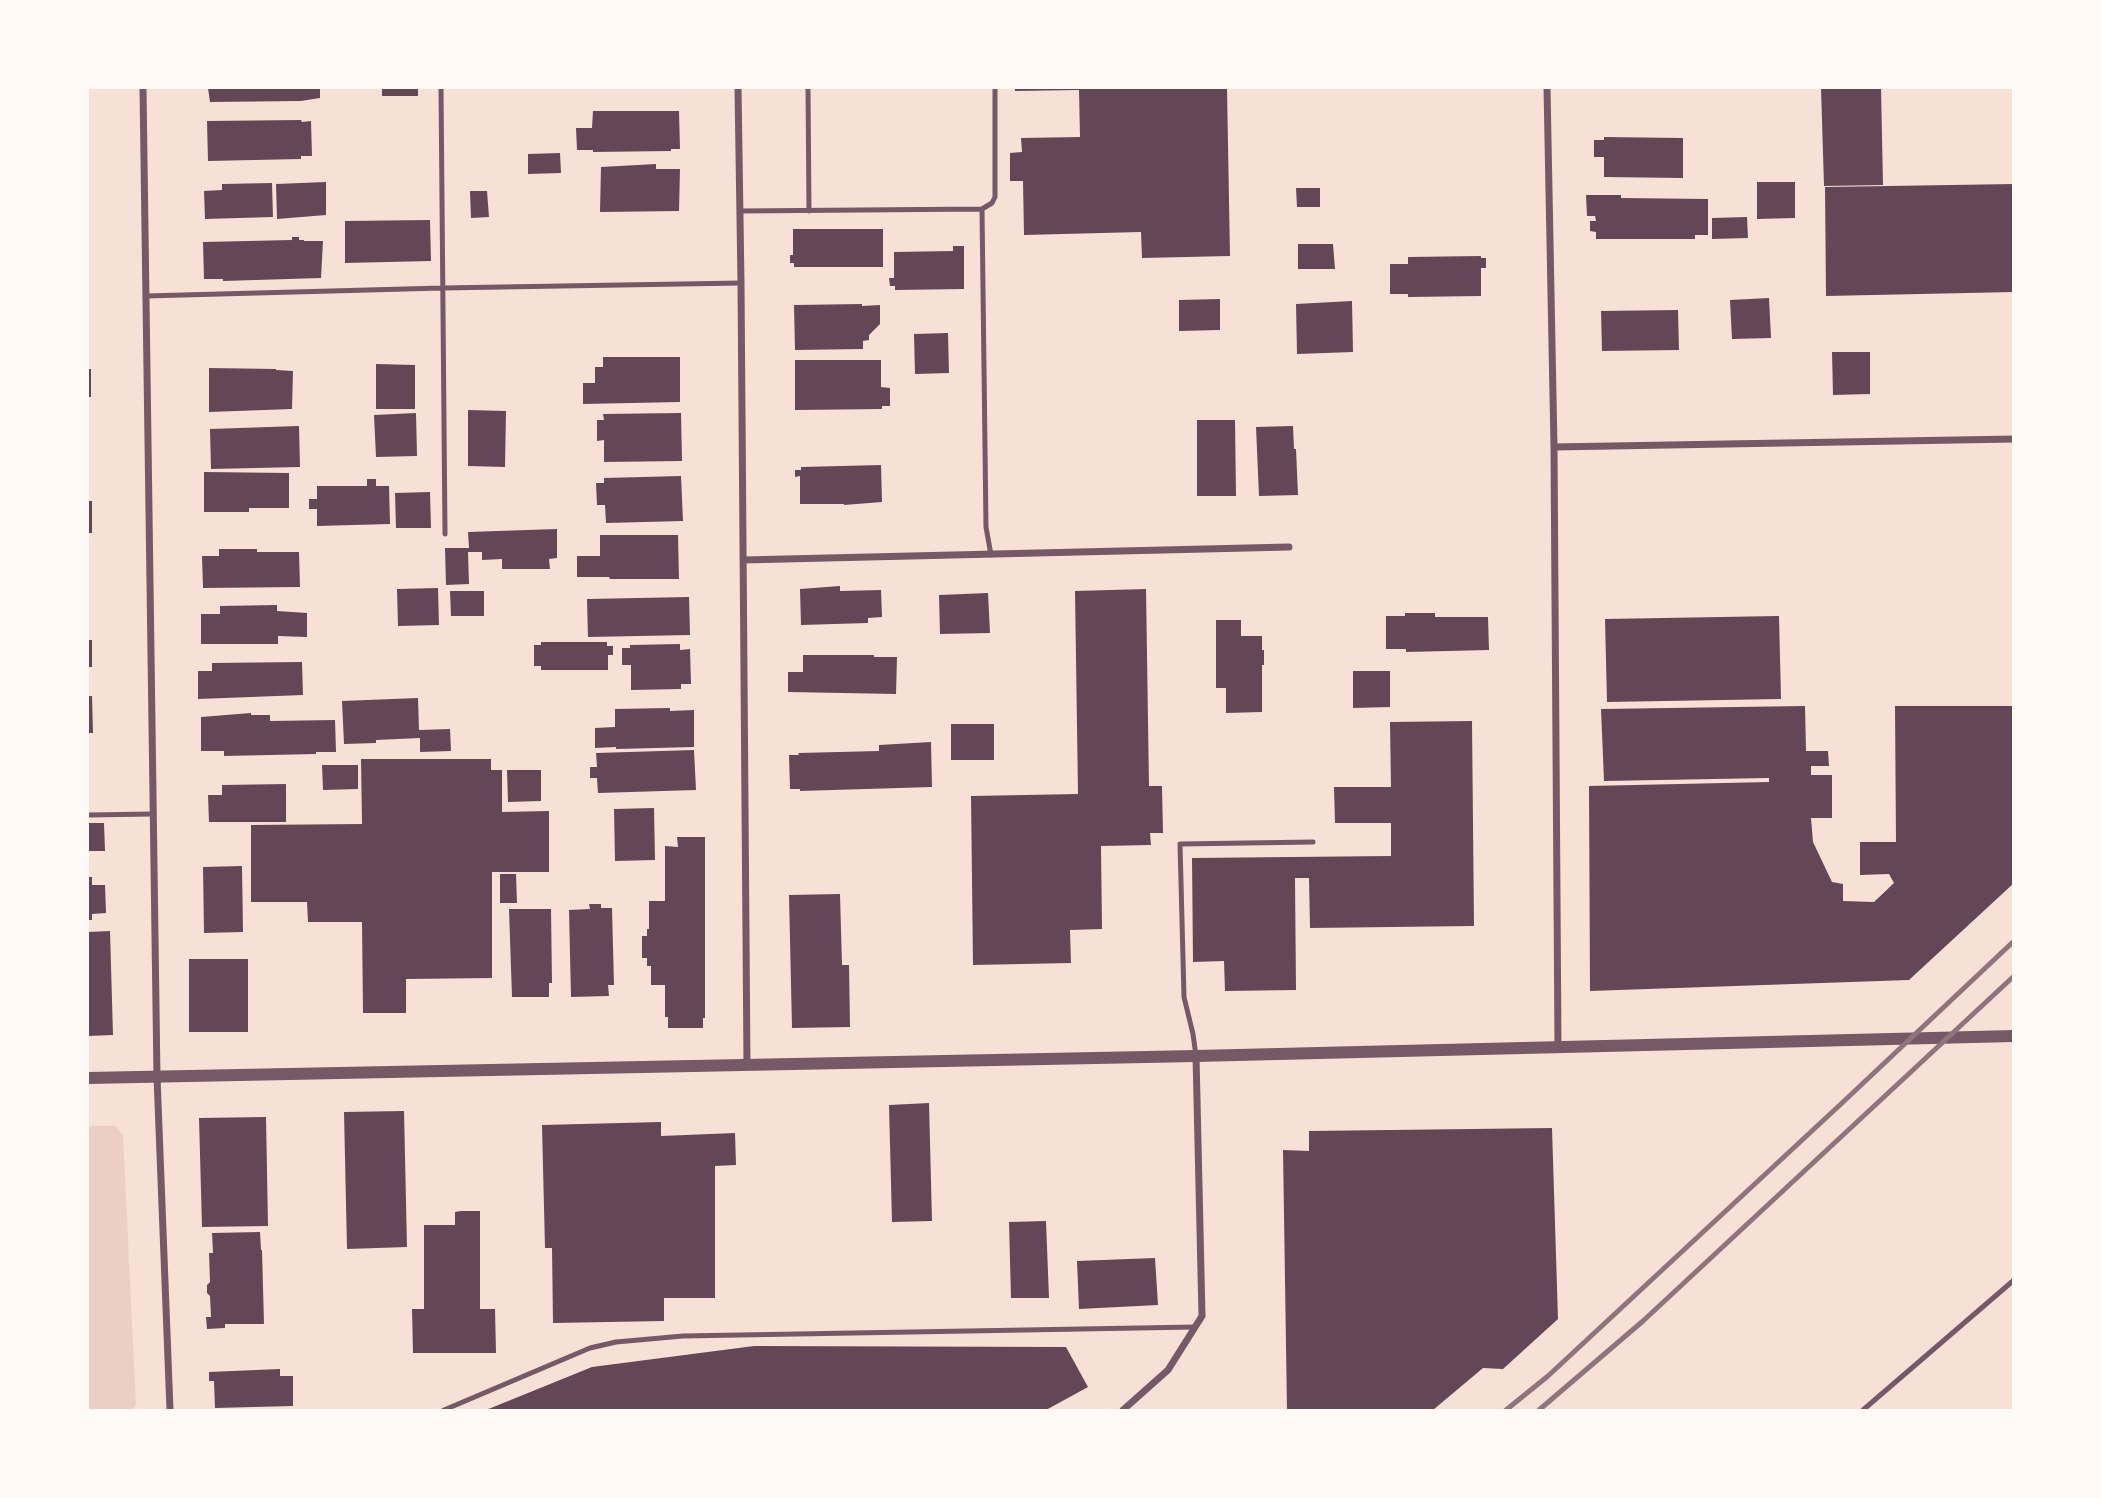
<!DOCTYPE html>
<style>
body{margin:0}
#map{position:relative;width:2101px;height:1498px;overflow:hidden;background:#f7e1d7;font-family:"Nunito Sans",sans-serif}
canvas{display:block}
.frame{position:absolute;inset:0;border:89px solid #fffaf5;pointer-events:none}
</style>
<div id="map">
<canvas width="2101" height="1498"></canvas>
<div class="frame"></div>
</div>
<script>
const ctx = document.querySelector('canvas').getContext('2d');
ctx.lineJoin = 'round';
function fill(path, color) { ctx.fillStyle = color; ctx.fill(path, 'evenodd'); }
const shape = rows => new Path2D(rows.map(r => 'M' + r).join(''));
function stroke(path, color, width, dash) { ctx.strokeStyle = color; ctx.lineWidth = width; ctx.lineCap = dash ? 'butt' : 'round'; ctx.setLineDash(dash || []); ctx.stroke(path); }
fill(shape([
 [88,1126,116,1126,123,1136,136,1405,132,1410,88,1410]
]), '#ebcfc5');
fill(shape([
 [208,88,320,88,320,98,301,101,210,102],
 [382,88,418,88,418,96,382,96],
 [1015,88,1227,88,1230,256,1142,258,1141,232,1024,235,1023,181,1010,181,1010,153,1022,152,1021,138,1080,137,1079,90,1015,91],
 [1821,88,1881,88,1883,185,1824,186],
 [593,111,679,111,680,149,671,149,671,151,593,152,593,150,577,150,576,128,592,128],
 [301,120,302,122,311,121,312,156,301,156,301,159,208,161,207,121],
 [1604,137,1683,138,1683,178,1604,177,1604,157,1594,157,1594,140,1604,140],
 [560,153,561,173,528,174,528,154],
 [656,164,656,169,680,169,679,211,600,212,601,167],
 [326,182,326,215,277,219,276,184],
 [1757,182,1795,182,1795,218,1757,219],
 [272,183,273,217,205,219,204,191,222,190,222,184],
 [2014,184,2014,292,1826,296,1825,187],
 [1296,188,1320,188,1320,207,1297,207],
 [470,191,487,191,489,217,471,218],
 [1586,195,1621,195,1621,198,1708,199,1708,235,1695,235,1695,239,1596,239,1596,232,1590,231,1590,221,1596,221,1595,216,1587,216],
 [1747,217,1748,238,1712,239,1712,218],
 [430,220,431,261,345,263,345,221],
 [793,229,883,229,883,267,794,267,794,263,790,263,790,255,793,255],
 [292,237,299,237,299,240,304,240,304,241,323,241,321,278,223,281,223,279,204,279,203,242,292,240],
 [1298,244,1333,244,1335,269,1298,269],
 [953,246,964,246,964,289,895,290,895,286,890,286,889,278,894,278,894,252,953,251],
 [1481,256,1481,258,1486,258,1486,268,1481,268,1481,296,1408,297,1408,294,1390,294,1390,264,1408,264,1408,257],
 [1769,298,1771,338,1732,339,1730,300],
 [1220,299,1220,330,1179,331,1179,300],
 [1352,301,1353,352,1297,354,1296,304],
 [862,304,862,306,880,305,880,324,869,335,869,340,863,341,863,349,795,350,794,305],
 [1678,310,1679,350,1602,351,1601,311],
 [948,333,949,373,915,374,914,334],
 [1832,352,1870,352,1870,394,1833,395],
 [603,357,680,357,680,402,583,404,583,383,595,383,595,367,603,367],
 [795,360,881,360,881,387,890,388,890,406,882,406,882,409,795,410],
 [376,364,415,365,415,409,376,409],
 [209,368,276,369,276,370,293,371,292,409,209,412],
 [88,369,91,369,91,397,88,397],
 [468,410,506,411,505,467,468,466],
 [416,413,417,456,376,457,374,415],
 [681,413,682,461,604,462,604,440,597,441,597,420,604,420,603,414],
 [1197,420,1235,420,1236,496,1197,496],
 [299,426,300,467,211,469,210,429],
 [1293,426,1294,449,1296,449,1298,495,1259,496,1256,427],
 [881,465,882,502,844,505,844,504,800,504,800,476,795,477,795,470,801,470,801,467],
 [204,472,289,473,289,508,249,508,249,512,204,512],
 [681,476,683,521,606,523,605,505,597,505,596,483,604,483,604,478],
 [367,479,376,479,376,486,389,486,390,524,317,526,317,509,309,509,309,499,317,499,317,486,367,486],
 [430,492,431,528,396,528,395,493],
 [88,501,92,501,92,533,88,533],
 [557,529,557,558,549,559,550,569,502,569,502,559,482,560,482,552,468,552,469,584,446,585,445,548,469,548,468,532],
 [600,535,678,535,679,579,610,579,609,577,577,577,577,556,600,556],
 [219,549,257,549,257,552,299,552,300,587,203,588,202,556,219,556],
 [840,586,840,591,881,590,882,617,868,618,868,623,801,625,800,589],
 [438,588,439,625,398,626,397,589],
 [1146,589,1149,786,1162,786,1163,833,1150,833,1151,845,1101,846,1102,929,1070,930,1071,963,973,965,971,796,1078,794,1075,591],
 [450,591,484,591,484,616,451,616],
 [988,593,990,633,940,634,939,595],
 [689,597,690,635,588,637,587,599],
 [277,605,277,611,307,613,307,637,278,636,278,644,201,644,201,614,220,614,220,606],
 [1405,613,1435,613,1435,617,1488,617,1489,650,1406,652,1406,649,1386,649,1386,616,1405,616],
 [1779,616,1781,699,1607,702,1605,619],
 [1216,620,1241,620,1241,636,1262,636,1262,650,1264,650,1264,665,1262,665,1262,712,1226,713,1226,688,1216,688],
 [88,640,92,640,92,667,88,667],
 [541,642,607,642,607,646,613,646,613,655,608,655,608,670,541,670,541,666,534,666,534,645,541,645],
 [680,644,680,650,690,649,691,684,681,684,681,689,631,690,631,665,622,665,622,648,630,648,630,645],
 [803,655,874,655,874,657,897,657,896,694,788,692,788,672,803,672],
 [302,662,303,695,198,699,198,671,212,671,212,663],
 [1353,671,1390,671,1390,707,1353,708],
 [88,696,92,696,93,733,88,733],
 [418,698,419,730,450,729,451,751,420,752,420,738,376,740,376,743,344,744,342,701],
 [1805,706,1806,751,1828,751,1829,766,1811,766,1811,775,1832,775,1832,818,1811,818,1813,842,1832,882,1843,884,1843,901,1874,902,1894,883,1889,874,1860,875,1860,842,1896,842,1895,706,2014,706,2014,883,1909,980,1590,991,1589,786,1769,782,1769,778,1604,781,1601,709],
 [670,708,670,711,694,710,694,747,616,749,616,747,595,748,595,728,615,727,615,709],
 [251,713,251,715,270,715,270,721,335,720,336,752,316,752,316,754,224,756,224,751,201,751,201,717],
 [1472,721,1474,926,1310,928,1309,878,1295,878,1296,990,1225,991,1224,961,1193,962,1192,858,1391,856,1391,823,1335,823,1334,787,1391,787,1390,722],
 [951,724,994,724,994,760,951,760],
 [931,742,932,787,800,791,800,789,790,789,789,755,799,755,798,753,879,751,879,745],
 [694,750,696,790,598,793,597,778,590,778,590,767,597,767,596,753],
 [361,759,491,759,491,770,502,770,502,812,549,811,549,872,492,872,492,978,406,979,406,1013,363,1013,362,922,308,922,307,902,251,902,251,825,362,824],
 [322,765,358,765,358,789,323,790],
 [507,770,541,770,541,801,508,802],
 [286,784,286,822,209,822,208,795,222,795,222,785],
 [654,808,655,860,615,861,614,809],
 [88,823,104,823,105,851,88,851],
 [677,837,705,837,705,1018,703,1018,703,1028,668,1028,668,1017,665,1017,665,985,651,985,651,966,647,966,647,958,642,958,642,936,647,936,647,929,649,929,649,901,665,901,665,846,678,847],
 [242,866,243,932,204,933,203,867],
 [500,874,516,874,517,903,500,903],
 [88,877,92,877,92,885,105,885,106,913,92,914,92,920,88,920],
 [840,894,842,965,849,965,850,1027,792,1028,789,895],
 [589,904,601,904,601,908,612,908,614,985,608,985,609,996,571,997,569,910,590,909],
 [509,909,551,909,552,983,549,983,549,997,512,997],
 [110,931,113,1035,88,1036,88,932],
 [189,959,248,959,248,1032,189,1032],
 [929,1103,932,1221,892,1222,889,1105],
 [404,1111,407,1247,347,1249,344,1112],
 [266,1117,268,1226,202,1227,199,1118],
 [661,1122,661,1136,735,1133,736,1165,715,1166,715,1298,664,1298,664,1321,553,1323,552,1248,545,1248,542,1125],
 [1552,1128,1558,1319,1503,1369,1483,1368,1433,1410,1287,1410,1283,1150,1309,1151,1309,1131],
 [461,1211,480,1211,480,1309,495,1309,496,1353,413,1353,412,1309,424,1309,424,1225,455,1225,455,1212],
 [1046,1221,1049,1298,1011,1298,1009,1222],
 [260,1232,261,1250,262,1250,264,1324,225,1324,225,1328,207,1329,206,1317,211,1317,210,1296,207,1293,207,1285,210,1282,209,1253,213,1253,212,1233],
 [1155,1258,1158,1305,1079,1309,1077,1261],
 [754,1346,1066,1347,1088,1387,1046,1410,486,1410,592,1367],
 [280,1369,280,1376,293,1376,293,1406,215,1408,214,1381,209,1381,209,1372]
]), '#644757');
stroke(shape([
 [441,88,445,534],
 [808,88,809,211],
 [982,209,986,527,991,555],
 [740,211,982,209,992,203,995,197,995,88],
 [146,296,442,288,741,283],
 [88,815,153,814],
 [1196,1056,1193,1034,1184,997,1180,844,1313,842],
 [444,1410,590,1348,616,1342,683,1336,1195,1327],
 [1863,1410,2014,1280]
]), '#755966', 5);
stroke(shape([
 [143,88,157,1077,170,1410],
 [738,88,741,283,747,1066],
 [1547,88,1554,447,1558,1048],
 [1554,447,2014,439],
 [743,560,1289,547],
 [1123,1410,1168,1370,1202,1316,1196,1056]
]), '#755966', 7);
stroke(shape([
 [88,1078,1196,1056,2014,1036]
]), '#755966', 12);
stroke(shape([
 [1506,1410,1548,1376,1842,1103,2014,941],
 [1539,1410,1643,1321,2014,976]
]), '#8f747c', 5);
</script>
